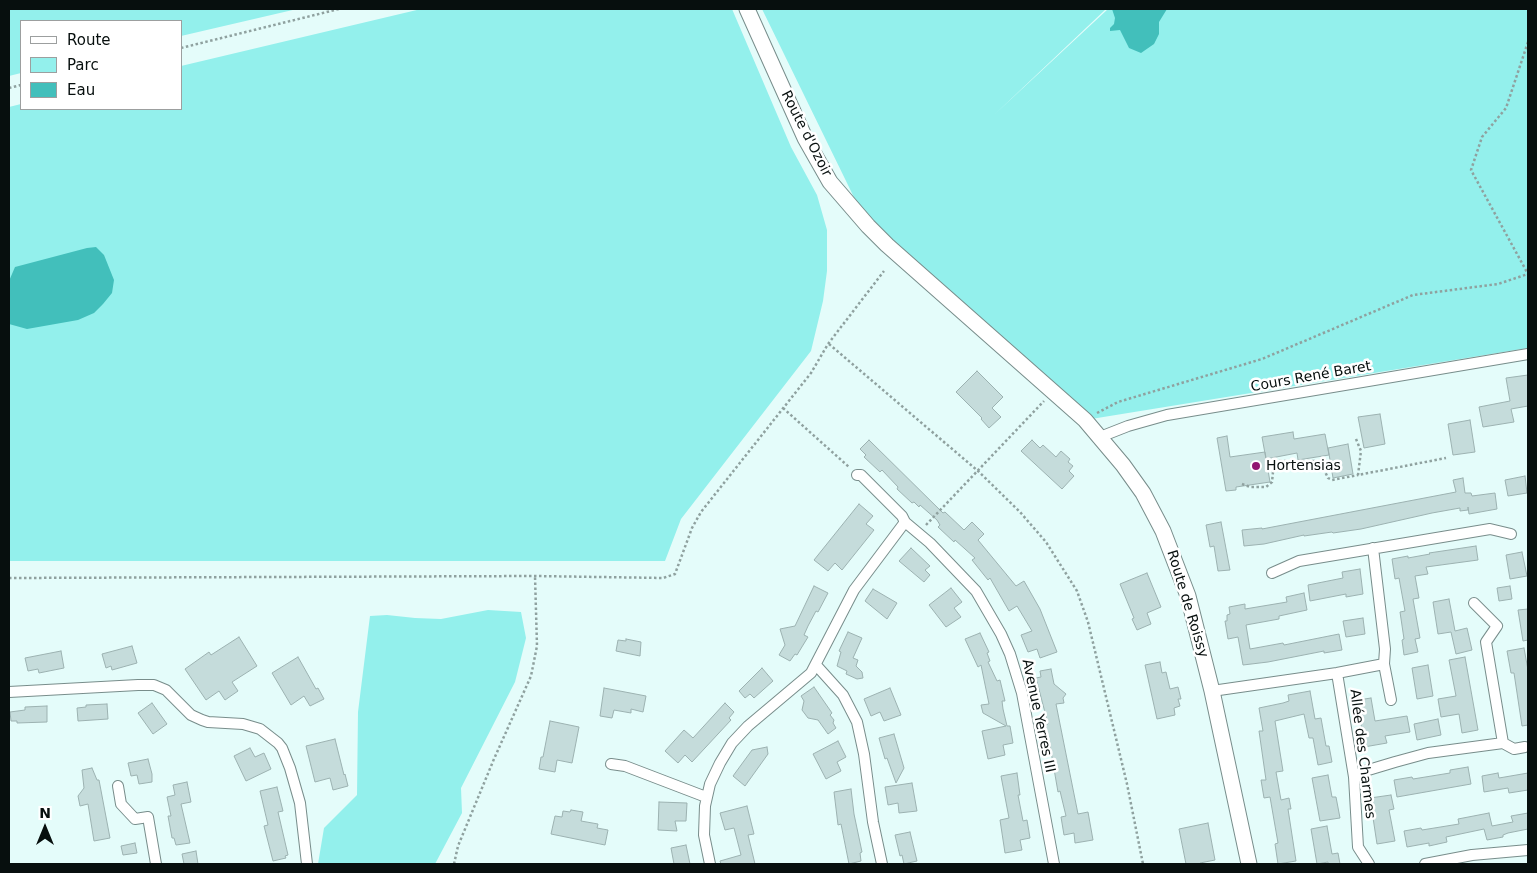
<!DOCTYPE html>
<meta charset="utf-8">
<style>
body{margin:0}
#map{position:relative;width:1537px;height:873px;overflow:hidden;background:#e4fcfa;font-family:"DejaVu Sans",sans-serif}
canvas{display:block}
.frame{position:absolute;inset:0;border:10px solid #070f0e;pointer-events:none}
.legend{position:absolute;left:20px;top:20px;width:162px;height:90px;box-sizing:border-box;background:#fff;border:1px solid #9c9f9f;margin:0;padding:6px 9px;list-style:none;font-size:15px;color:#070f0e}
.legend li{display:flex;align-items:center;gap:10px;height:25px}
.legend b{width:25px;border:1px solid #9c9f9f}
.north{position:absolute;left:20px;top:803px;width:50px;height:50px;-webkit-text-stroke:4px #fff;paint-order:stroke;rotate:0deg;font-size:14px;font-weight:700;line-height:20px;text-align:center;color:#070f0e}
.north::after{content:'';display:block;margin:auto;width:18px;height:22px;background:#070f0e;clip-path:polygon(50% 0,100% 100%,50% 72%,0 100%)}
</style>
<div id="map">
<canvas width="1537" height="873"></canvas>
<div class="frame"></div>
<ul class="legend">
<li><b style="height:6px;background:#fff"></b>Route</li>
<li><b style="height:14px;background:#93f0ec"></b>Parc</li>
<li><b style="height:14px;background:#42bfbb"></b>Eau</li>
</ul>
<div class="north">N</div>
</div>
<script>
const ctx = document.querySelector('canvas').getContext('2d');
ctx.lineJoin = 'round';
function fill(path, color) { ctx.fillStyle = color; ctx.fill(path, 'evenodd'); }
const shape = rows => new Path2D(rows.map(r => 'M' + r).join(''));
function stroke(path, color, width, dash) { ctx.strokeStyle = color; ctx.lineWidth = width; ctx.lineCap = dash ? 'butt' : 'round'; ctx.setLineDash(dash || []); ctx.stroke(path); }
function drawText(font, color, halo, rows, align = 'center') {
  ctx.font = font + ' "DejaVu Sans",sans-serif'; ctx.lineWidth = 5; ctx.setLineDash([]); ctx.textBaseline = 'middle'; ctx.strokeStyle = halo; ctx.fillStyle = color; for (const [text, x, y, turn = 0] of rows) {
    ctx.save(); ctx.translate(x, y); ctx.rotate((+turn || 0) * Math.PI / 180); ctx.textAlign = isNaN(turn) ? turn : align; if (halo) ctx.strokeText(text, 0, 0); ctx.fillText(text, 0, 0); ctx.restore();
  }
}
fill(shape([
 [9,9,297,9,181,36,181,21,21,21,21,73,9,76],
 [421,9,732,9,791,147,817,195,827,230,827,271,823,301,811,351,681,519,665,561,9,561,9,107,21,104,21,109,181,109,181,66],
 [762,9,1106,9,994,115,1108,9,1528,9,1528,348,1085,420,868,226],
 [488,610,521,612,526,638,515,682,461,788,462,813,435,864,318,864,324,828,357,795,358,712,370,616,387,615,415,618,441,619]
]), '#93f0ec');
fill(shape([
 [1112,9,1167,9,1159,22,1159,34,1154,44,1141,53,1129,48,1120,30,1110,31,1110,28,1114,24,1115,18],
 [96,247,104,255,114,280,112,293,103,304,94,313,78,320,27,329,9,324,9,281,15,267,87,248]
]), '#42bfbb');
const building = shape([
 [977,371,1003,397,992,408,1001,417,989,428,981,419,982,418,956,392,977,371],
 [1528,375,1528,406,1511,409,1514,422,1483,427,1479,407,1510,401,1506,378,1528,375],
 [1380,414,1385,444,1364,448,1358,417,1380,414],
 [1470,420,1475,452,1453,455,1448,424,1470,420],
 [1293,432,1294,439,1325,434,1329,455,1298,460,1297,453,1266,459,1262,437,1293,432],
 [1227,436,1230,457,1265,452,1270,482,1236,487,1236,490,1226,491,1217,438,1227,436],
 [869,440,943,513,945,512,964,530,972,522,984,534,978,540,1016,586,1024,581,1040,609,1057,652,1040,658,1037,649,1028,652,1021,635,1032,631,1017,606,1009,611,990,578,988,580,972,560,975,558,955,540,954,542,938,527,940,525,937,520,920,505,919,507,914,502,912,503,897,489,898,487,882,470,880,472,864,457,866,455,860,449,869,440],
 [1032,440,1040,448,1043,445,1056,457,1061,451,1070,459,1068,462,1073,466,1069,471,1074,476,1062,489,1021,451,1032,440],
 [1348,444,1353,474,1333,478,1328,448,1348,444],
 [1525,476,1527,493,1508,496,1505,480,1525,476],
 [1463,478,1465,493,1471,493,1472,496,1495,493,1497,509,1469,514,1468,507,1468,510,1460,511,1460,508,1432,513,1361,529,1333,533,1332,532,1304,536,1304,535,1264,544,1244,546,1242,530,1262,528,1262,529,1456,492,1453,480,1463,478],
 [859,504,873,516,866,524,874,530,842,570,835,563,828,571,814,560,859,504],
 [1221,522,1230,570,1218,571,1214,546,1210,547,1206,525,1221,522],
 [1476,546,1478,560,1426,567,1428,574,1415,576,1419,598,1413,599,1420,638,1415,639,1418,652,1404,655,1402,640,1404,639,1400,612,1405,611,1399,578,1395,579,1392,559,1408,556,1408,558,1430,554,1429,553,1476,546],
 [911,548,930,566,925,570,930,575,924,582,899,561,911,548],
 [1522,552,1527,576,1510,579,1506,555,1522,552],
 [1360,569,1363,594,1346,597,1346,594,1310,601,1308,585,1343,578,1342,572,1360,569],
 [1147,573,1161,607,1147,613,1151,624,1137,630,1132,619,1134,618,1120,584,1147,573],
 [814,586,828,593,818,612,816,611,808,626,804,635,808,637,797,655,795,654,790,661,779,655,785,645,780,629,795,626,814,586],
 [1510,586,1512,599,1499,601,1497,588,1510,586],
 [951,588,962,602,954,608,961,617,946,627,929,605,951,588],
 [873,589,897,603,887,619,865,601,873,589],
 [1304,593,1307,610,1279,616,1279,619,1246,625,1250,649,1283,643,1284,645,1339,634,1342,650,1324,653,1324,651,1268,662,1243,665,1238,637,1228,639,1225,621,1227,621,1227,615,1230,614,1229,607,1245,604,1245,609,1287,602,1286,597,1304,593],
 [1449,599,1455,631,1467,628,1472,650,1456,654,1451,632,1438,634,1433,602,1449,599],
 [1528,609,1528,640,1523,641,1518,610,1528,609],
 [1363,618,1365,634,1346,637,1343,621,1363,618],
 [848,632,862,638,853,658,858,660,856,666,862,672,863,678,857,679,846,674,847,671,837,666,841,652,839,651,848,632],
 [980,633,989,652,987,653,990,661,988,662,997,681,1000,680,1005,701,1002,701,1003,709,1007,726,1010,726,1013,743,1003,745,1005,755,988,759,982,731,1006,726,983,713,981,705,989,704,981,665,978,667,965,639,980,633],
 [239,637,257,666,232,682,238,691,225,700,219,691,206,700,185,669,209,652,211,655,239,637],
 [626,639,641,642,640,656,616,651,618,640,626,641,626,639],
 [132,646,137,663,112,670,111,666,106,668,102,654,132,646],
 [1524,648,1528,670,1528,725,1522,726,1514,673,1511,673,1507,651,1524,648],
 [61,651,64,668,39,673,38,669,28,671,25,658,61,651],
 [298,657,316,689,318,688,324,699,310,706,304,696,291,705,272,673,298,657],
 [1465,657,1478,730,1462,733,1459,714,1441,717,1438,699,1456,696,1449,660,1465,657],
 [1160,662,1162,673,1166,672,1170,689,1178,687,1181,699,1178,699,1180,706,1174,708,1175,715,1157,719,1145,665,1160,662],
 [1428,665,1433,696,1417,699,1412,668,1428,665],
 [762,668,773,681,754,698,750,694,745,698,739,691,762,668],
 [1051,669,1054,684,1066,694,1063,698,1064,703,1056,704,1078,814,1088,812,1093,840,1075,843,1074,833,1064,835,1061,817,1066,816,1060,791,1058,792,1050,746,1048,746,1044,725,1048,724,1036,678,1041,677,1040,671,1051,669],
 [814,687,832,713,830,715,834,720,833,723,836,728,828,734,818,720,808,718,802,710,804,701,801,696,814,687],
 [604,688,646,696,643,712,631,709,631,713,614,710,612,718,600,716,604,688],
 [890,688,901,715,884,721,880,712,871,716,864,699,890,688],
 [1310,691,1315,719,1321,718,1326,746,1329,746,1332,762,1318,765,1313,738,1309,738,1304,714,1275,721,1283,771,1276,772,1281,800,1289,798,1291,809,1288,809,1296,861,1278,864,1275,844,1278,843,1270,797,1264,798,1261,780,1266,780,1259,731,1263,731,1259,708,1283,703,1289,701,1288,695,1310,691],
 [1371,698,1375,721,1407,716,1410,732,1385,736,1387,743,1364,747,1358,700,1371,698],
 [152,703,167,724,153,734,138,713,152,703],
 [725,703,734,712,729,718,731,720,692,762,685,755,678,763,665,751,684,730,693,738,725,703],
 [107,704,108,719,78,721,77,708,86,707,86,705,107,704],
 [47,706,47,722,17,723,17,721,11,721,10,712,25,710,25,707,47,706],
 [1438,719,1441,735,1417,740,1414,724,1438,719],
 [550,721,579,727,572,763,557,760,555,772,539,769,541,757,543,757,550,721],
 [894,734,904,768,896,783,887,758,885,759,879,738,894,734],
 [335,739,344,775,345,774,348,786,333,790,330,778,315,782,306,746,335,739],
 [838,741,846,757,837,762,841,771,826,779,813,754,838,741],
 [767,747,768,754,745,786,733,776,752,750,767,747],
 [250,748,255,757,264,753,271,769,246,781,234,756,250,748],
 [148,759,152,774,152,782,139,784,137,775,131,776,128,763,148,759],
 [1468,767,1471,784,1397,797,1394,780,1412,777,1413,779,1450,773,1450,770,1468,767],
 [92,768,97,780,99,780,110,838,94,841,88,804,80,806,78,796,84,788,82,770,92,768],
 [1017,773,1020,795,1018,795,1023,821,1027,820,1030,838,1020,840,1022,850,1005,853,1000,820,1009,818,1001,776,1017,773],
 [1498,773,1499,778,1528,773,1528,790,1509,793,1508,788,1484,792,1482,776,1498,773],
 [1328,775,1332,797,1336,797,1340,818,1320,821,1312,778,1328,775],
 [187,782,191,802,181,804,190,843,176,845,174,838,172,838,168,816,171,816,167,797,175,795,173,785,187,782],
 [912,783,917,811,899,813,898,803,888,805,885,787,912,783],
 [277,787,283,811,278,812,288,855,285,856,286,858,273,861,264,826,268,825,260,791,277,787],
 [851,789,854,814,862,852,860,853,861,861,849,864,841,824,838,825,834,792,851,789],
 [1391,795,1394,809,1389,810,1395,841,1377,844,1370,798,1391,795],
 [659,802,687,803,686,821,675,821,677,831,658,830,659,802],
 [747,806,754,834,748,835,755,864,721,864,720,861,741,855,734,828,725,830,720,813,747,806],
 [571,810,583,812,581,821,598,824,597,828,608,830,605,845,551,834,555,816,562,817,563,811,570,812,571,810],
 [1489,813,1492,826,1513,822,1511,816,1528,813,1528,829,1508,833,1503,835,1503,837,1487,840,1484,829,1446,837,1447,842,1429,846,1429,843,1407,847,1404,831,1421,828,1422,830,1459,824,1458,819,1489,813],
 [1208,823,1215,860,1200,863,1200,864,1186,864,1179,829,1208,823],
 [1327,826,1332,854,1338,853,1340,864,1328,864,1328,862,1317,864,1311,829,1327,826],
 [910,832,917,861,904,864,902,855,900,856,895,835,910,832],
 [135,843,137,853,123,855,121,846,135,843],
 [686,845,690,864,674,864,671,848,686,845],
 [196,851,198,864,184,864,182,854,196,851]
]);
fill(building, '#c5dcdb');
stroke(building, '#9cb2b1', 1);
const street = shape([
 [1100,437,1128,426,1167,415,1528,354],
 [857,475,861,475,902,516,905,522],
 [1373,548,1385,649,1384,664,1391,700],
 [1272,573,1299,561,1490,529,1511,534],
 [1474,603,1497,626,1486,642,1503,743,1514,749,1525,747],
 [816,665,843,695,857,722,864,754,873,822,882,864],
 [1337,673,1354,777,1358,847,1369,864],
 [1212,691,1337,673,1384,664],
 [9,692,138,685,154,685,166,690,191,715,202,720,208,722,243,724,260,729,278,743,282,748,290,768,300,803,307,864],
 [611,764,625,766,706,797],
 [1354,777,1365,771,1395,762,1428,753,1503,743],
 [118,786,121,804,135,819,148,817,156,864],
 [710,864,704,835,705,806,710,784,720,763,732,743,748,726,811,673,854,590,905,522,930,543,976,591,1001,634,1010,654,1022,693,1054,864],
 [1425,864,1472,855,1528,850]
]);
const secondary = shape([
 [747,9,805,138,830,182,868,226,887,245,1085,420,1123,465,1143,493,1163,531,1188,596,1212,691,1249,864]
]);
stroke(street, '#788d8b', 12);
stroke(secondary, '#788d8b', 17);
stroke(shape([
 [1528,42,1506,108,1482,137,1471,170,1528,274],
 [181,48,339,9],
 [9,88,21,85],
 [829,344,978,471,1020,512,1046,542,1077,591,1088,622,1127,784,1143,864],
 [783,408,849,467],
 [1097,413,1118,402,1262,359,1413,295,1498,284,1528,274],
 [1356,439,1361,451,1358,475,1446,458],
 [1242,484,1250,487,1266,487,1272,482,1273,472,1279,461,1286,461,1288,464,1306,461,1316,461,1322,465,1328,478,1332,480,1358,475],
 [926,525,1044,401],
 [9,578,535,576,663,578,675,574,692,528,701,512,811,373,828,344,884,271],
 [454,864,458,846,494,759,531,676,537,646,535,576]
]), '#8fa19f', 2.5, [2.5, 2.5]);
stroke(street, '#fff', 10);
stroke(secondary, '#fff', 15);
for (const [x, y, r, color] of [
 [1256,466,5,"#921571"]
]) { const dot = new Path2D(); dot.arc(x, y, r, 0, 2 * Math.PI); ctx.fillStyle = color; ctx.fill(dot); stroke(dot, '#fff', 2); }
drawText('14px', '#070f0e', '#fff', [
 ["Route d'Ozoir",806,134,63],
 ["Cours René Baret",1311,377,-10],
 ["Route de Roissy",1187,604,73],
 ["Avenue Yerres III",1038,716,78],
 ["Allée des Charmes",1362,754,83]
]);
drawText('14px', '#070f0e', '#fff', [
 ["Hortensias",1266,466]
], 'left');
</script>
